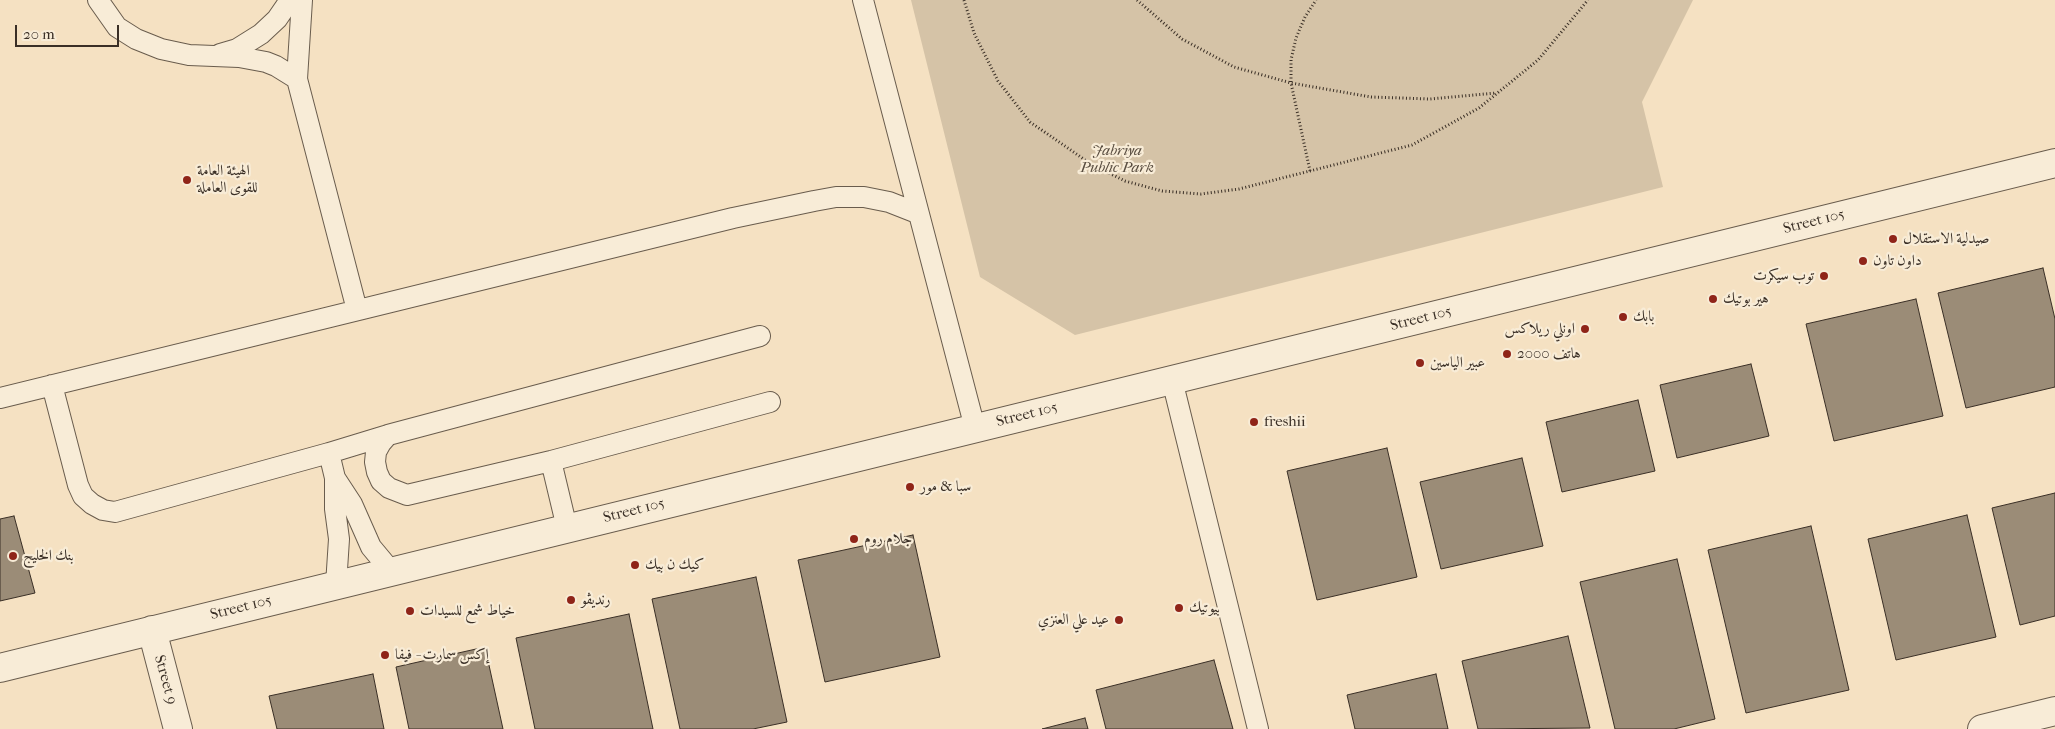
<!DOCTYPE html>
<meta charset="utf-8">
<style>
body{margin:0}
#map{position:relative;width:2055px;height:729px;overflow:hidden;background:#f5e1c2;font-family:"IM FELL French Canon",serif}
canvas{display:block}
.scale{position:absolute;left:15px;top:25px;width:104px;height:22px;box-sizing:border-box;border:2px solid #3a2f26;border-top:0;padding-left:6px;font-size:15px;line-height:18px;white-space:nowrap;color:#3a2f26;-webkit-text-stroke:4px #f8ecd7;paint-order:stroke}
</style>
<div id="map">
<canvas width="2055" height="729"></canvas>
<div class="scale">20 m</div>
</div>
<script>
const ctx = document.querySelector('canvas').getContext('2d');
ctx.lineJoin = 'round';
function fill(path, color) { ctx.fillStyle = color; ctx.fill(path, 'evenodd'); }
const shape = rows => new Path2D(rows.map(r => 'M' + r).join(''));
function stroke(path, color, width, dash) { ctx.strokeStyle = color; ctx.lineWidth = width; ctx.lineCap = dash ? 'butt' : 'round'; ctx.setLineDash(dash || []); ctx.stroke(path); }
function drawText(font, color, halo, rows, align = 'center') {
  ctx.font = font + ' "IM FELL French Canon",Amiri,serif'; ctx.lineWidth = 4.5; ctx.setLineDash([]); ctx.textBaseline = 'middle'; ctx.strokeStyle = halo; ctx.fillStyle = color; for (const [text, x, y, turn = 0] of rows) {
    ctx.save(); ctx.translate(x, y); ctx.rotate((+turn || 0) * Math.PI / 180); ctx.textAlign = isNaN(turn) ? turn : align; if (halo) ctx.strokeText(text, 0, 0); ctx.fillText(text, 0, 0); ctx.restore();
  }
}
fill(shape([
 [911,0,1693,0,1642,102,1663,187,1075,335,980,277]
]), '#d5c3a7');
const building = shape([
 [2043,268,2055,319,2055,387,1966,408,1938,293,2043,268],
 [1916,299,1943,416,1834,441,1806,324,1916,299],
 [1751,364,1769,436,1677,458,1660,385,1751,364],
 [1638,400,1655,471,1562,492,1546,422,1638,400],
 [1387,448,1417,577,1317,600,1287,471,1387,448],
 [1522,458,1543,546,1441,569,1420,482,1522,458],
 [2055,493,2055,616,2020,625,1992,508,2055,493],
 [1967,515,1996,637,1896,660,1868,539,1967,515],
 [14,516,35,593,0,601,0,519,14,516],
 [1811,526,1849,690,1746,713,1708,550,1811,526],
 [913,535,940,657,825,682,798,560,913,535],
 [1677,559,1715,719,1674,729,1615,729,1580,582,1677,559],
 [756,577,787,722,753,729,680,729,652,599,756,577],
 [629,614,653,729,535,729,516,638,629,614],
 [1568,636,1590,728,1478,729,1462,661,1568,636],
 [485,647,503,729,409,729,396,667,485,647],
 [1214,660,1233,729,1106,729,1096,690,1214,660],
 [373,674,384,729,277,729,269,696,373,674],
 [1436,674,1448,729,1355,729,1347,695,1436,674],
 [1085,718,1088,729,1042,729,1085,718]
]);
fill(building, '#9b8c77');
stroke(building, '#3a2f26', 1);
const lane = shape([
 [98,0,117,27,136,39,161,49,189,55,239,57,266,62,276,66,297,79],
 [302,0,297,79,357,310],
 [863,0,975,428],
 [220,54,237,49,261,34,277,19,290,0],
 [1172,380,1258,729],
 [52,385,78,485,83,496,92,504,103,510,115,512,329,453,388,435,760,336],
 [0,398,733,218,814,201,836,197,864,197,889,202,917,213],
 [388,435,381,443,376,452,375,462,377,472,381,481,389,488,407,495,551,461,770,402],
 [329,453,335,478,335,509,339,539,336,585],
 [551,461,567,528],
 [335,478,352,504,371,547,391,571]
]);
const street = shape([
 [152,630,178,729],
 [0,668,2055,163],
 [1982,729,2055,711]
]);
stroke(lane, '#695c4d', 22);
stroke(street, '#695c4d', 30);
stroke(shape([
 [964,0,974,33,998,81,1030,122,1091,164,1125,181,1162,191,1201,194,1239,189,1412,145,1479,108,1538,60,1588,0],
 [1137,0,1182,39,1234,67,1291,83,1371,97,1430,99,1496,93],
 [1310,171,1291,83,1291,60,1296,38,1305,17,1316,0]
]), '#3a2f26', 3, [1, 2.5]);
stroke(lane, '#f8ecd7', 20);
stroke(street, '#f8ecd7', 28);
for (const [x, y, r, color] of [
 [187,180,5,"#8f2418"],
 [1893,239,5,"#8f2418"],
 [1863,261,5,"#8f2418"],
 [1824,276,5,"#8f2418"],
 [1713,299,5,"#8f2418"],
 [1623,317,5,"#8f2418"],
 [1585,329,5,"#8f2418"],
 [1507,354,5,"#8f2418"],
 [1420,363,5,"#8f2418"],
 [1254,422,5,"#8f2418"],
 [910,487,5,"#8f2418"],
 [854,539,5,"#8f2418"],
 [13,556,5,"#8f2418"],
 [635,565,5,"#8f2418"],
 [571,600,5,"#8f2418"],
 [1179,608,5,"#8f2418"],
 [410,611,5,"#8f2418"],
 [1119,620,5,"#8f2418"],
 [385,655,5,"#8f2418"]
]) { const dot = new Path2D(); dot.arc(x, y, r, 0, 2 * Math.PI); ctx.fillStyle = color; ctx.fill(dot); stroke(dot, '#f8ecd7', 2); }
drawText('italic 15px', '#594d40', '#f8ecd7', [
 ["Jabriya",1117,151],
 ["Public Park",1117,168]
]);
drawText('15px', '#3a2f26', '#f8ecd7', [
 ["الهيئة العامة",197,171],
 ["للقوى العاملة",197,188],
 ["صيدلية الاستقلال",1903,239],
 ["داون تاون",1873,261],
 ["توب سيكرت",1814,276,"right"],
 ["هير بوتيك",1723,299],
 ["بابك",1633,317],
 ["اونلي ريلاكس",1575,329,"right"],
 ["هاتف 2000",1517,354],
 ["عبير الياسين",1430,363],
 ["freshii",1264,422],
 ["سبا & مور",920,487],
 ["جلام روم",864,539],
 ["بنك الخليج",23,556],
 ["كيك ن بيك",645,565],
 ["رنديڤو",581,600],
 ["بيوتيك",1189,608],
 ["خياط شمع للسيدات",420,611],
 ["عيد علي العنزي",1109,620,"right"],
 ["إكس سمارت - فيفا",395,655]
], 'left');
drawText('15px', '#3a2f26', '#f8ecd7', [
 ["Street 105",1814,222,-14],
 ["Street 105",1421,319,-14],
 ["Street 105",1027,415,-14],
 ["Street 105",634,511,-14],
 ["Street 105",241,608,-14],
 ["Street 9",165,680,75]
]);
</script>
